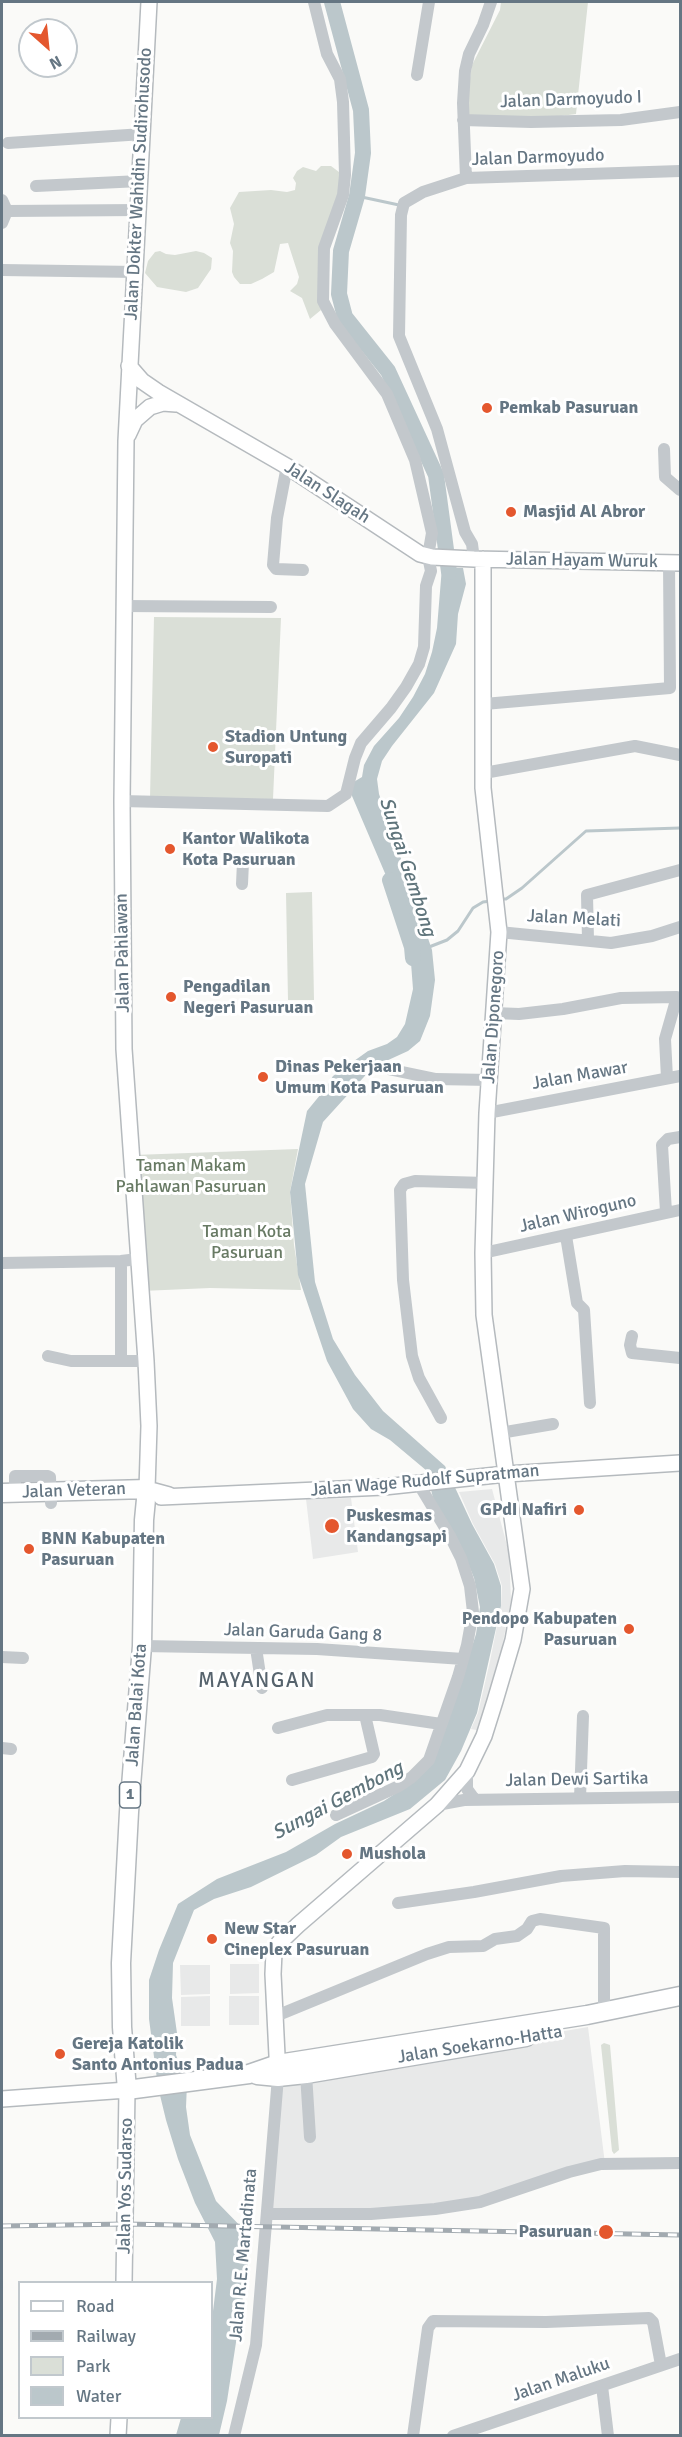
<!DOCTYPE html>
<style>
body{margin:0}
#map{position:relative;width:682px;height:2437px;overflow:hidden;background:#fafaf8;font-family:Signika,sans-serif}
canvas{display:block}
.frame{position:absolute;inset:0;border:3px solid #657683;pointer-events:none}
.legend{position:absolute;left:18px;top:2281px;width:195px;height:138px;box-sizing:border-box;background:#fff;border:2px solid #c1c8cd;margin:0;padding:8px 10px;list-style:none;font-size:18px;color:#657683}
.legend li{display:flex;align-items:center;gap:12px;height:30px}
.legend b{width:30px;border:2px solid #c1c8cd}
.north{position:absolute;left:18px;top:18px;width:60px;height:60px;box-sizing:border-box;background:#fff;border:2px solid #c1c8cd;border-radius:50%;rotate:153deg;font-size:16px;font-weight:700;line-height:24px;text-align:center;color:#657683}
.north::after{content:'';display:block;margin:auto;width:21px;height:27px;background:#e4572e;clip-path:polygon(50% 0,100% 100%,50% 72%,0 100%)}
</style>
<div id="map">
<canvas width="682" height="2437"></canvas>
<div class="frame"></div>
<ul class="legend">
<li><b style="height:8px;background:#fff"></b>Road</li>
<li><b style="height:8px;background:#a2aab0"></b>Railway</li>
<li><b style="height:16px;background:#dadfd7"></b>Park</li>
<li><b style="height:16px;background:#bbc7cb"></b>Water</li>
</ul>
<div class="north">N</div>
</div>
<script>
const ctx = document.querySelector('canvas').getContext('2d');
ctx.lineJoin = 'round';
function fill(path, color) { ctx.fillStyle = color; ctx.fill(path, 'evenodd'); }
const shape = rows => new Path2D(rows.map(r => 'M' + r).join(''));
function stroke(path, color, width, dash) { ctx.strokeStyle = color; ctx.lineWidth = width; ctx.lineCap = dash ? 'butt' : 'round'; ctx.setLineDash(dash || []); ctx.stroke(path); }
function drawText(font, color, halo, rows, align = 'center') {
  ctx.font = font + ' Signika,sans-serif'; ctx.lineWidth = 6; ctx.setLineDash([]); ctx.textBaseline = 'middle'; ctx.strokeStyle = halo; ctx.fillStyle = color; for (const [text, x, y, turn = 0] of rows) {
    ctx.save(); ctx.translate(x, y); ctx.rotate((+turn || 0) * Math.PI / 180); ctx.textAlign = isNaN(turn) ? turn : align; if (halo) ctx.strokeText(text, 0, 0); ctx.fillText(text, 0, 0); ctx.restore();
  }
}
fill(shape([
 [492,1489,509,1553,511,1600,499,1663,482,1731,471,1729,478,1713,490,1661,501,1606,502,1586,495,1564,473,1524,459,1492],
 [351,1498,358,1552,313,1559,306,1499],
 [230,1964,259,1964,259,1993,230,1994],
 [180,1965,210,1965,210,1994,181,1995],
 [210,1996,210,2026,181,2026,181,1997],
 [229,1996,259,1996,259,2025,229,2025],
 [588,2027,605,2164,436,2209,269,2214,278,2077,306,2075]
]), '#e8e9e9');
fill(shape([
 [501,2,588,2,576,114,531,120,467,118,466,105,472,65,500,10],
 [321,166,331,166,339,172,340,186,319,301,321,310,310,319,302,298,290,291,297,284,299,277,288,243,280,244,274,272,262,279,251,284,240,284,234,277,232,272,233,251,230,243,234,224,230,208,239,192,271,190,287,192,295,190,296,183,293,178,297,171,303,167,316,171],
 [160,251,166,254,175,255,196,251,204,253,212,258,211,269,198,288,186,292,157,287,145,273,148,261,155,252],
 [154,617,281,618,273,799,150,798],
 [312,892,314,1000,288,1000,286,893],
 [298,1149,290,1192,294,1245,301,1290,210,1288,142,1291,134,1155],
 [604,2043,610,2045,619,2150,614,2154,612,2151,601,2045]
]), '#dadfd7');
fill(shape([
 [442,567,463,568,466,584,458,614,456,644,434,693,392,746,382,761,377,779,379,794,432,950,435,980,430,1016,420,1041,408,1051,373,1067,323,1122,305,1184,315,1282,333,1339,355,1375,383,1411,445,1466,472,1524,494,1564,501,1586,501,1606,477,1713,461,1751,445,1780,410,1809,341,1837,316,1855,251,1887,214,1899,194,1910,173,1963,172,1998,177,2033,176,2055,187,2084,186,2107,190,2135,216,2201,252,2238,227,2401,219,2435,176,2435,181,2418,212,2418,212,2319,217,2279,215,2242,195,2203,178,2159,166,2120,158,2087,149,2019,149,1980,159,1950,178,1904,217,1879,286,1852,335,1824,384,1801,417,1779,467,1662,476,1634,480,1607,474,1578,460,1544,434,1503,427,1471,390,1440,371,1429,353,1409,327,1361,298,1275,290,1192,307,1111,325,1089,333,1076,368,1051,387,1044,397,1037,405,1024,413,989,409,937,399,906,352,796,352,783,362,777,364,765,374,746,399,718,413,697,425,674,432,652,437,628]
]), '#bbc7cb');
stroke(shape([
 [357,196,399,205],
 [500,899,506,899,522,888,586,831,680,828],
 [429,947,447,940,458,931,473,908,483,902,491,901]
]), '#bbc7cb', 3);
stroke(shape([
 [332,2,361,110,363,153,357,196,341,251,339,294,345,317,388,371,436,475,449,572],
 [390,880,412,947,413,958]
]), '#bbc7cb', 16);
const major = shape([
 [149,2,126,441,122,801,124,1049,146,1361,149,1426,147,1489,169,1495],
 [129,366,142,381,158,392,288,467,420,554,432,557,474,559,680,563],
 [128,435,135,420,150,407,163,403,176,404],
 [161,1497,384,1487,506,1474,680,1463],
 [278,2076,273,1974,274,1952,279,1943,298,1925,437,1805,467,1771,484,1736,495,1701,513,1640,522,1589,484,1315,483,1253,487,1113,499,932,483,788,483,559],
 [2,2099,127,2090,124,2282],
 [118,2436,119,2418]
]);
const highway = shape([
 [2,1493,147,1489,144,1520,142,1646,129,1812,121,1963,122,2027,127,2090,249,2074,278,2064,587,2015,680,1996],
 [257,2075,278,2077,306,2074,526,2037]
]);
stroke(major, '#b5babe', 18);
stroke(highway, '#b4b9bd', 21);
stroke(shape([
 [417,75,429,2],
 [463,120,531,122,621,120,680,112],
 [8,143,143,134],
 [466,178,463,103,465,71,469,54,483,25,491,2],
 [36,186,140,181],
 [2,200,7,211,2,223],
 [7,211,139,210],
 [2,270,136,272],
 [664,449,665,477,680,490],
 [287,466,277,518,273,565,276,569,303,570],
 [474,559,472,544,465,532,437,429,399,336,401,215,404,203,423,192,466,178,680,171],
 [123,606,271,607],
 [484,704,670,688,669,563],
 [484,773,635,746,680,755],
 [122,801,328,806,346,794,355,758,361,743,391,708,406,687,419,664,424,647,426,586,431,571,428,556,432,533,415,460,387,394,335,324,323,301,324,248,343,195,345,175,343,102,340,79,327,54,314,2],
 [242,884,243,862],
 [499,932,611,943,652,936,680,927],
 [588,940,587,895,680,870],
 [494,1013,519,1014,563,1009,621,998,677,997,665,1039,667,1078],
 [388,1069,436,1079,490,1080],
 [487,1113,680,1076],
 [666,1212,662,1145,668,1139,680,1137],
 [566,1236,577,1303,584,1310,590,1403],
 [483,1253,680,1210],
 [121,1261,121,1361,146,1361],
 [2,1263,121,1261,138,1259],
 [632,1336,630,1345,632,1353,680,1358],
 [48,1356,71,1361,121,1361],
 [441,1418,419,1378,412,1356,403,1280,400,1190,404,1184,415,1181,486,1183],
 [500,1433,553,1424],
 [15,1493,15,1476,48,1476,50,1477,51,1503],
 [142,1646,317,1649,463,1659],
 [256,1648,262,1688],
 [2,1657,23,1658],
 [278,1728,327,1715,380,1715,441,1724],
 [2,1748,11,1749],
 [467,1771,467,1789,475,1800],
 [292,1780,372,1757,374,1754,365,1715],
 [580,1798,583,1716],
 [437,1805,464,1800,680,1797],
 [336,1815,399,1786,412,1777,429,1760,458,1677,467,1645,473,1612,470,1586,461,1558,450,1536,418,1483],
 [398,1903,474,1892,561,1876,625,1871,680,1872],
 [276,2016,427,1954,449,1947,483,1946,495,1939,517,1936,527,1929,532,1921,540,1919,604,1928,604,2012],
 [306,2074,310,2137],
 [267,2214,371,2214,435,2209,480,2202,569,2172,601,2164,680,2163],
 [602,2386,608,2436],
 [234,2436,256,2345,278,2077],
 [413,2436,428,2328,433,2321,546,2322,649,2318,653,2322,661,2365],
 [453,2436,680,2359]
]), '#c3c8cc', 12);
stroke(major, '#fff', 15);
stroke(highway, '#fff', 18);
const rail = shape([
 [2,2226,126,2224,680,2235]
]);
stroke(rail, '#a2aab0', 5);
stroke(rail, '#fff', 3, [9]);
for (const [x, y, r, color] of [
 [487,408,6,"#e4572e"],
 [511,512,6,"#e4572e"],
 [213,747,6,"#e4572e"],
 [170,849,6,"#e4572e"],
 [171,997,6,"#e4572e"],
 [263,1077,6,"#e4572e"],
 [579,1510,6,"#e4572e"],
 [332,1526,8,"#e4572e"],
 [29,1549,6,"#e4572e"],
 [629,1629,6,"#e4572e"],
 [347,1854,6,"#e4572e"],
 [212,1939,6,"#e4572e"],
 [60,2054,6,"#e4572e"],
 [606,2232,8,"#e4572e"]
]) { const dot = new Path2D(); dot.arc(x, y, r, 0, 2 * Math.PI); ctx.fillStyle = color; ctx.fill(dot); stroke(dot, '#fff', 2); }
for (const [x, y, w] of [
 [130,1795,21]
]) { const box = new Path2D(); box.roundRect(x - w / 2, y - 13, w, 26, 4.5); ctx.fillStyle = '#fff'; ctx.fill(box); stroke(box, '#657683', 1.5); }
drawText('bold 16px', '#657683', null, [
 ["1",130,1795]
]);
drawText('18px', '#657683', '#fff', [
 ["Jalan Darmoyudo I",571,100,-2],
 ["Jalan Darmoyudo",538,158,-2],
 ["Jalan Dokter Wahidin Sudirohusodo",139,184,-87],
 ["Jalan Slagah",327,493,33],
 ["Jalan Hayam Wuruk",582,561,1],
 ["Jalan Melati",574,919,3],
 ["Jalan Pahlawan",123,953,-91],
 ["Jalan Diponegoro",494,1017,-86],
 ["Jalan Mawar",580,1076,-10],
 ["Jalan Wiroguno",578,1214,-13],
 ["Jalan Wage Rudolf Supratman",425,1481,-5],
 ["Jalan Veteran",74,1491,-2],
 ["Jalan Garuda Gang 8",303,1633,2],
 ["Jalan Balai Kota",137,1705,-86],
 ["Jalan Dewi Sartika",577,1780,-1],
 ["Jalan Soekarno-Hatta",480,2045,-9],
 ["Jalan Yos Sudarso",126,2186,-89],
 ["Jalan R.E. Martadinata",244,2255,-85],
 ["Jalan Maluku",561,2380,-19]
]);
drawText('bold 18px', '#657683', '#fff', [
 ["Pemkab Pasuruan",499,408],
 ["Masjid Al Abror",523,512],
 ["Stadion Untung",225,737],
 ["Suropati",225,758],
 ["Kantor Walikota",182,839],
 ["Kota Pasuruan",182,860],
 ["Pengadilan",183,987],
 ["Negeri Pasuruan",183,1008],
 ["Dinas Pekerjaan",275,1067],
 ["Umum Kota Pasuruan",275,1088],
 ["GPdI Nafiri",567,1510,"right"],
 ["Puskesmas",346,1516],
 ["Kandangsapi",346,1537],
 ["BNN Kabupaten",41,1539],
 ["Pasuruan",41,1560],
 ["Pendopo Kabupaten",617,1619,"right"],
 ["Pasuruan",617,1640,"right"],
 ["Mushola",359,1854],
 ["New Star",224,1929],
 ["Cineplex Pasuruan",224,1950],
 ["Gereja Katolik",72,2044],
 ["Santo Antonius Padua",72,2065],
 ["Pasuruan",592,2232,"right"]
], 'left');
drawText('18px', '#687a64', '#fff', [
 ["Taman Makam",191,1166],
 ["Pahlawan Pasuruan",191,1187],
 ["Taman Kota",247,1232],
 ["Pasuruan",247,1253]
]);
drawText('italic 20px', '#60757c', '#fff', [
 ["Sungai Gembong",407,867,72],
 ["Sungai Gembong",338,1801,-28]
]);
ctx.letterSpacing = '1.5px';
drawText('21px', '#57646e', '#fff', [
 ["MAYANGAN",257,1681]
]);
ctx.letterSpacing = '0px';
</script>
